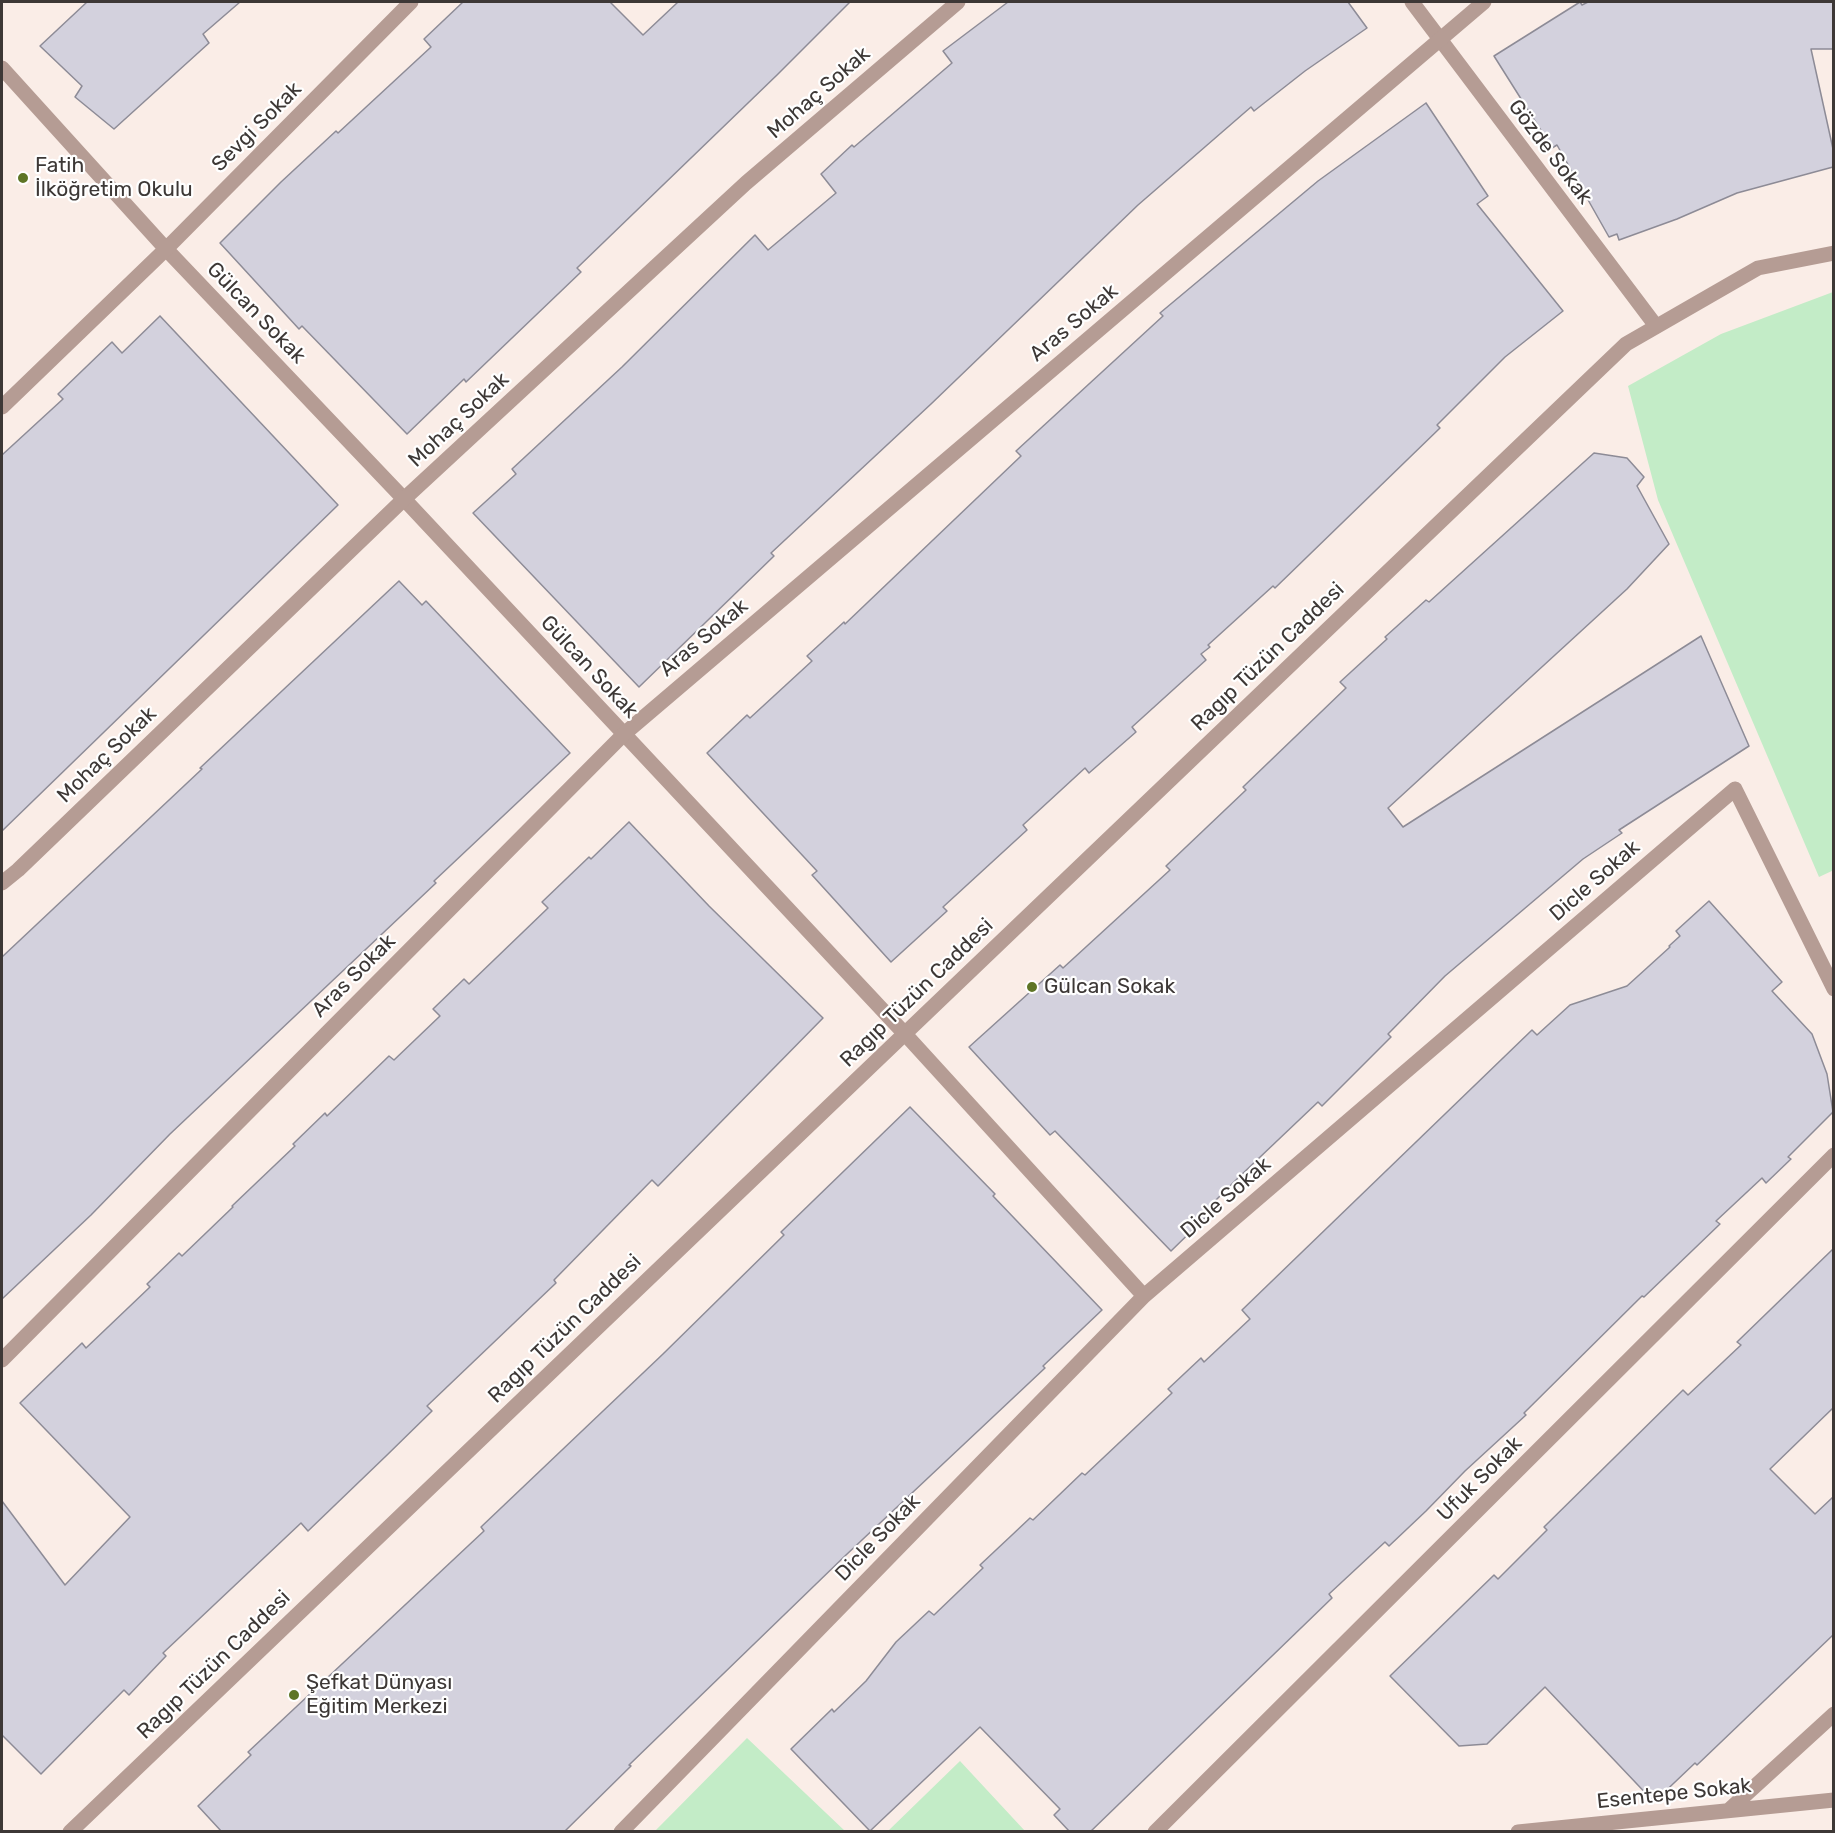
<!DOCTYPE html>
<meta charset="utf-8">
<style>
body{margin:0}
#map{position:relative;width:1835px;height:1833px;overflow:hidden;background:#faede7;font-family:Rubik,sans-serif}
canvas{display:block}
.frame{position:absolute;inset:0;border:3px solid #3d3836;pointer-events:none}
</style>
<div id="map">
<canvas width="1835" height="1833"></canvas>
<div class="frame"></div>
</div>
<script>
const ctx = document.querySelector('canvas').getContext('2d');
ctx.lineJoin = 'round';
function fill(path, color) { ctx.fillStyle = color; ctx.fill(path, 'evenodd'); }
const shape = rows => new Path2D(rows.map(r => 'M' + r).join(''));
function stroke(path, color, width, dash) { ctx.strokeStyle = color; ctx.lineWidth = width; ctx.lineCap = dash ? 'butt' : 'round'; ctx.setLineDash(dash || []); ctx.stroke(path); }
function drawText(font, color, halo, rows, align = 'center') {
  ctx.font = font + ' Rubik,sans-serif'; ctx.lineWidth = 4.5; ctx.setLineDash([]); ctx.textBaseline = 'middle'; ctx.strokeStyle = halo; ctx.fillStyle = color; for (const [text, x, y, turn = 0] of rows) {
    ctx.save(); ctx.translate(x, y); ctx.rotate((+turn || 0) * Math.PI / 180); ctx.textAlign = isNaN(turn) ? turn : align; if (halo) ctx.strokeText(text, 0, 0); ctx.fillText(text, 0, 0); ctx.restore();
  }
}
fill(shape([
 [1833,292,1834,870,1819,877,1658,500,1628,386,1721,334],
 [747,1738,845,1831,655,1831],
 [960,1761,1025,1831,888,1831]
]), '#c3ecc7');
const building = shape([
 [87,2,240,2,203,34,209,43,114,129,75,97,82,86,40,46,87,2],
 [463,2,610,2,643,35,678,2,850,2,777,75,577,268,581,272,466,382,464,379,407,434,302,326,299,329,220,243,281,182,336,131,338,133,431,47,424,39,463,2],
 [1008,2,1348,2,1367,28,1305,71,1254,111,1251,107,1138,205,931,404,771,553,774,556,639,687,473,513,516,474,512,469,622,367,755,235,768,250,836,193,821,174,852,145,854,147,952,63,943,51,1008,2],
 [1580,2,1582,5,1588,2,1833,2,1833,49,1811,49,1833,149,1833,167,1737,193,1677,219,1619,240,1617,234,1609,237,1557,145,1552,148,1494,56,1580,2],
 [1426,103,1488,196,1477,204,1563,311,1505,357,1437,425,1440,428,1275,588,1273,586,1208,645,1210,647,1201,654,1206,660,1132,727,1136,732,1089,773,1085,768,1023,825,1027,830,943,907,947,911,891,962,812,875,817,871,707,753,747,715,750,718,812,661,807,656,844,622,845,624,1021,456,1016,451,1163,316,1160,313,1318,181,1426,103],
 [160,316,338,505,2,831,2,455,63,399,58,394,112,342,122,353,160,316],
 [1594,453,1627,458,1644,477,1637,486,1669,544,1627,589,1388,808,1403,827,1701,636,1749,746,1619,830,1622,833,1583,859,1445,976,1388,1034,1391,1037,1322,1106,1318,1102,1238,1178,1208,1208,1211,1212,1171,1251,1055,1131,1050,1135,969,1047,1060,965,1063,968,1170,870,1166,866,1246,790,1243,787,1346,688,1340,682,1387,639,1385,637,1426,600,1429,602,1594,453],
 [399,581,422,605,426,601,570,753,434,881,436,883,170,1134,91,1215,2,1299,2,957,202,769,200,768,399,581],
 [629,822,709,906,823,1018,658,1186,652,1180,554,1280,556,1283,427,1406,432,1411,386,1456,308,1531,301,1523,163,1653,166,1656,129,1695,124,1690,41,1774,2,1735,2,1501,65,1585,130,1517,20,1403,82,1343,86,1348,150,1287,147,1284,179,1253,182,1256,233,1207,232,1206,295,1146,293,1144,325,1113,327,1116,389,1056,394,1060,440,1016,433,1009,464,979,469,984,548,908,542,902,589,857,591,859,629,822],
 [1709,901,1782,982,1772,991,1812,1034,1827,1074,1833,1112,1788,1157,1791,1159,1766,1183,1762,1178,1716,1221,1720,1224,1644,1297,1642,1296,1524,1413,1526,1415,1465,1471,1426,1511,1389,1546,1385,1542,1329,1594,1332,1598,1090,1832,1070,1832,1054,1815,1060,1809,980,1727,870,1831,791,1749,832,1709,834,1712,866,1681,896,1642,929,1611,934,1615,983,1568,980,1565,1012,1535,1030,1518,1033,1520,1082,1473,1085,1475,1172,1393,1168,1389,1201,1358,1204,1362,1250,1319,1242,1310,1532,1030,1537,1035,1570,1005,1627,986,1670,947,1669,946,1680,936,1676,931,1709,901],
 [910,1107,995,1194,993,1196,1102,1310,1043,1366,1045,1368,846,1555,629,1765,631,1766,564,1832,222,1832,198,1806,251,1755,248,1752,484,1531,481,1527,663,1354,784,1235,781,1232,910,1107],
 [1833,1249,1833,1408,1770,1469,1815,1514,1833,1497,1833,1635,1697,1765,1695,1763,1654,1802,1545,1687,1487,1744,1459,1746,1390,1676,1494,1575,1498,1579,1547,1530,1544,1527,1683,1390,1688,1395,1741,1345,1737,1342,1833,1249]
]);
fill(building, '#d3d1dd');
stroke(building, '#8d8b96', 1.5);
stroke(shape([
 [1412,2,1656,326],
 [166,249,404,499,905,1034]
]), '#b59c94', 15);
stroke(shape([
 [2,68,166,249],
 [2,407,166,249,411,2],
 [2,883,18,870,404,499,746,183,958,2],
 [905,1034,1144,1296],
 [2,1360,624,734,1484,2],
 [1730,1809,1834,1714],
 [70,1832,1626,344,1758,268,1834,253],
 [621,1832,1144,1296,1735,789,1834,989],
 [1155,1832,1834,1155],
 [1518,1832,1834,1800]
]), '#b59c94', 15);
for (const [x, y, r, color] of [
 [23,178,6,"#5e7526"],
 [1032,987,6,"#5e7526"],
 [294,1695,6,"#5e7526"]
]) { const dot = new Path2D(); dot.arc(x, y, r, 0, 2 * Math.PI); ctx.fillStyle = color; ctx.fill(dot); stroke(dot, '#fff', 2); }
drawText('21px', '#3d3836', '#fff', [
 ["Mohaç Sokak",819,93,-41],
 ["Sevgi Sokak",257,127,-45],
 ["Gözde Sokak",1550,152,53],
 ["Gülcan Sokak",256,313,46],
 ["Aras Sokak",1074,323,-40],
 ["Mohaç Sokak",459,420,-43],
 ["Aras Sokak",704,638,-40],
 ["Ragıp Tüzün Caddesi",1268,657,-44],
 ["Gülcan Sokak",589,667,47],
 ["Mohaç Sokak",107,755,-44],
 ["Dicle Sokak",1595,881,-41],
 ["Aras Sokak",354,976,-45],
 ["Ragıp Tüzün Caddesi",917,993,-44],
 ["Dicle Sokak",1226,1198,-41],
 ["Ragıp Tüzün Caddesi",565,1329,-44],
 ["Ufuk Sokak",1480,1479,-45],
 ["Dicle Sokak",878,1538,-46],
 ["Ragıp Tüzün Caddesi",214,1665,-44],
 ["Esentepe Sokak",1674,1794,-6]
]);
drawText('21px', '#3d3836', '#fff', [
 ["Fatih",35,166],
 ["İlköğretim Okulu",35,190],
 ["Gülcan Sokak",1044,987],
 ["Şefkat Dünyası",306,1683],
 ["Eğitim Merkezi",306,1707]
], 'left');
</script>
